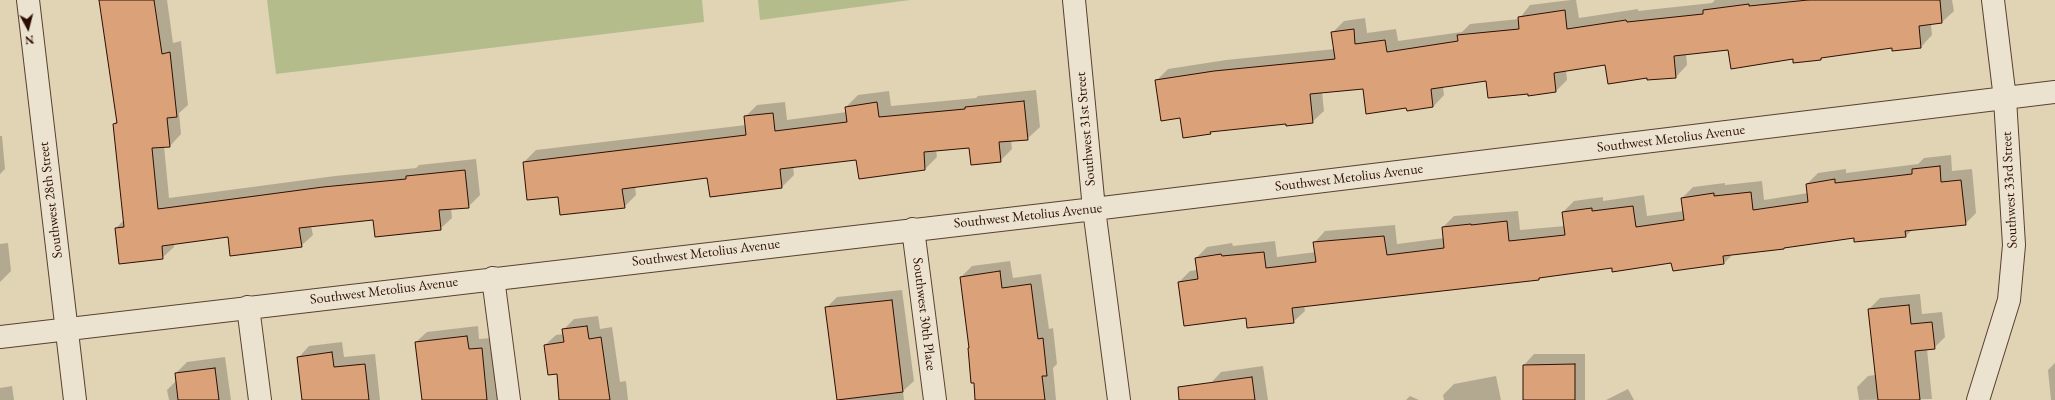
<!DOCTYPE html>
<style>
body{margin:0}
#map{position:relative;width:2055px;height:400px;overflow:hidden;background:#e0d4b5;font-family:"EB Garamond",serif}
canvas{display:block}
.north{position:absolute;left:8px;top:8px;width:40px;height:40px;-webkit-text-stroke:3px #ebe3cf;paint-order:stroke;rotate:173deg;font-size:11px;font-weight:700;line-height:16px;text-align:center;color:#2d0e03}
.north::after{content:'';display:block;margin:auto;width:14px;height:18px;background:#2d0e03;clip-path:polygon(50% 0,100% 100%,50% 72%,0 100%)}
</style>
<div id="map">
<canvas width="2055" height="400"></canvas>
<div class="north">N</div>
</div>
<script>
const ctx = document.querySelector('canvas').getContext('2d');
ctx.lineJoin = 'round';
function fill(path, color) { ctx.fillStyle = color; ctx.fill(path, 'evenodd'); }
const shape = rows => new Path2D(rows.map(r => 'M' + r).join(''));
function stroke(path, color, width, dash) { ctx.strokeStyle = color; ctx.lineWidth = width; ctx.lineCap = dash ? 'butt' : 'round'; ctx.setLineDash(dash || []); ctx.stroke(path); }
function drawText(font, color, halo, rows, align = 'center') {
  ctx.font = font + ' "EB Garamond",serif'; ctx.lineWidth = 3.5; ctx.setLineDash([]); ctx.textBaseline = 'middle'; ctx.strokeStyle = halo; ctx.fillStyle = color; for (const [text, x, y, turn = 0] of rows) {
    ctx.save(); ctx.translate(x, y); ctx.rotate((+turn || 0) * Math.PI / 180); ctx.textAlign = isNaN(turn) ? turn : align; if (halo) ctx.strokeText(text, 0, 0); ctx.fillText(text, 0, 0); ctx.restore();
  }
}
fill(shape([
 [267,0,702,0,704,22,276,74],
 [758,0,910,0,760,20]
]), '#b4bc8c');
fill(shape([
 [101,0,167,0,173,43,181,41,188,105,179,113,181,134,170,146,164,146,169,198,335,176,416,168,419,165,476,159,480,195,468,207,451,208,452,218,440,229,374,219,311,226,313,235,301,246,229,236,174,244,174,247,162,258,116,228,124,220,114,124,118,120],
 [1571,0,1576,0,1579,18,1638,9,1638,11,1712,3,1715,0,1952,0,1954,11,1942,22,1931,24,1932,35,1921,47,1893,47,1824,56,1821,59,1794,58,1729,49,1686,53,1687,65,1676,77,1648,77,1606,64,1566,70,1567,80,1556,91,1529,93,1487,80,1443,87,1444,95,1433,107,1407,107,1364,88,1322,92,1324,111,1312,122,1287,123,1212,131,1210,133,1181,117,1156,81,1168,69,1226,60,1335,49,1333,32,1344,21,1365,18,1367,33,1396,29,1398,41,1462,32,1470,24,1519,19,1530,5],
 [1036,90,1040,127,1027,139,1011,140,1012,149,1000,161,970,146,936,150,937,157,925,169,857,158,793,166,794,175,782,187,708,177,635,186,636,195,624,207,559,196,524,162,536,150,746,125,745,117,757,105,785,102,787,120,847,112,846,107,858,95,889,91,891,106,976,98,978,96],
 [0,136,2,136,5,169,0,174],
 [1951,155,1952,171,1972,169,1976,213,1965,224,1912,230,1906,236,1855,237,1733,254,1724,263,1672,262,1612,267,1541,277,1539,279,1304,305,1305,311,1293,322,1247,317,1179,282,1190,271,1197,270,1196,258,1207,247,1232,243,1233,246,1275,241,1277,257,1316,252,1314,243,1325,231,1395,225,1397,244,1444,238,1443,227,1454,216,1518,211,1520,230,1565,226,1563,212,1574,201,1603,197,1603,201,1644,195,1647,216,1684,211,1682,198,1693,187,1725,183,1725,185,1762,181,1764,200,1808,193,1807,184,1818,173,1846,169,1846,173,1918,164,1924,158],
 [8,243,11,271,0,282,0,244],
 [1010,261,1013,278,1041,274,1049,329,1053,328,1057,364,1053,368,1056,400,976,400,961,277,972,266],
 [902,290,914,381,903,391,904,400,838,400,826,308,837,297],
 [1920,294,1922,314,1942,312,1945,337,1934,348,1927,349,1932,399,1859,400,1857,387,1868,376,1876,375,1869,309,1880,298],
 [598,316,600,329,612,327,620,382,626,381,628,400,560,400,557,373,545,345,556,335,564,334,563,330,574,319],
 [478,326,479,339,492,338,499,400,433,400,416,342,427,332],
 [342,342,344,357,375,354,380,400,304,400,299,357,309,346],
 [1534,354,1585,354,1585,400,1524,400,1524,365],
 [225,357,231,400,169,400,167,390,177,380,176,373,187,362],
 [2055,363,2055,400,2051,400,2048,370],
 [1263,366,1268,400,1200,400,1211,383,1221,372],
 [1496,376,1501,400,1444,400,1443,395,1454,384],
 [12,386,14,400,0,400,0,388],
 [1628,389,1634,400,1606,400],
 [1410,396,1419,400,1406,400]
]), '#0003');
const building = shape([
 [99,0,154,0,162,54,170,52,177,117,167,118,170,147,152,148,158,209,323,187,406,179,406,176,465,170,469,208,439,210,441,230,375,237,373,220,299,228,302,247,230,256,228,237,162,246,163,259,119,264,115,228,124,227,113,124,117,123,99,0],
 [1808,0,1940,0,1942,23,1919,26,1921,48,1892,51,1892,48,1821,58,1821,60,1793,63,1793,59,1731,69,1728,50,1674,56,1676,78,1647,80,1647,78,1608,84,1605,65,1554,73,1556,92,1528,96,1528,94,1488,98,1486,81,1431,89,1433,107,1407,111,1406,108,1366,114,1363,89,1310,94,1313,123,1286,126,1286,124,1210,132,1211,134,1183,138,1180,118,1161,121,1155,80,1214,71,1335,59,1331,32,1354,29,1355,44,1385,40,1387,52,1458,41,1457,35,1519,29,1518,17,1565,10,1567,29,1626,20,1627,22,1703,14,1703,10,1749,4,1749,6,1808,0],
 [1024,101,1028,140,999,142,1001,162,971,165,969,148,924,152,925,170,859,179,856,160,780,169,782,188,710,197,707,178,622,189,625,208,560,215,558,197,527,200,523,162,746,135,744,116,773,113,775,131,847,122,845,107,877,102,879,117,965,109,965,107,1024,101],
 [1940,166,1941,182,1961,180,1966,225,1905,231,1906,237,1854,242,1854,238,1784,248,1784,249,1723,256,1724,264,1673,271,1671,263,1612,272,1612,268,1539,278,1539,280,1292,308,1294,323,1247,328,1246,318,1184,326,1178,282,1198,279,1195,258,1221,254,1222,256,1264,252,1266,268,1316,262,1313,242,1384,236,1387,255,1444,248,1442,227,1471,224,1471,225,1507,221,1509,241,1565,235,1562,212,1592,208,1592,211,1633,206,1636,227,1684,220,1681,198,1714,193,1714,196,1751,192,1753,210,1808,202,1806,184,1835,179,1835,183,1912,174,1912,169,1940,166],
 [1000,271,1002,288,1031,284,1038,339,1043,338,1047,376,1042,376,1045,400,975,400,974,383,971,383,968,348,969,348,960,277,1000,271],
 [892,300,903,392,837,400,825,307,892,300],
 [1909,305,1911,324,1932,322,1935,349,1915,351,1920,400,1878,400,1868,309,1909,305],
 [587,326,589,339,601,337,610,400,559,400,557,374,548,375,544,345,564,342,562,329,587,326],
 [467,336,469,349,482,348,487,400,422,400,415,342,467,336],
 [332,352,334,367,365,364,369,400,302,400,297,357,332,352],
 [1575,364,1575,400,1523,400,1523,365,1575,364],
 [215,368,219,400,178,400,175,373,215,368],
 [1252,377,1255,400,1179,400,1178,387,1252,377]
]);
fill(building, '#dba178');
stroke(building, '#2d0e03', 1);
const minor = shape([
 [28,0,75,400],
 [1074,0,1094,209,1119,400],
 [913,229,935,400],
 [493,278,509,400],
 [248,307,260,400],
 [0,337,1094,209,2055,92],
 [1978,400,2009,300,2014,245,2005,99,1993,0]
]);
stroke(minor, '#5a4030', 24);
stroke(minor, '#ebe3cf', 22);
drawText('14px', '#2d0e03', '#ebe3cf', [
 ["Southwest 31st Street",1086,129,-95],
 ["Southwest Metolius Avenue",1671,139,-7],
 ["Southwest Metolius Avenue",1349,178,-7],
 ["Southwest 33rd Street",2010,190,-93],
 ["Southwest 28th Street",51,200,-97],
 ["Southwest Metolius Avenue",1028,216,-6],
 ["Southwest Metolius Avenue",706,253,-7],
 ["Southwest Metolius Avenue",384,291,-7],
 ["Southwest 30th Place",924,314,83]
]);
</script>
